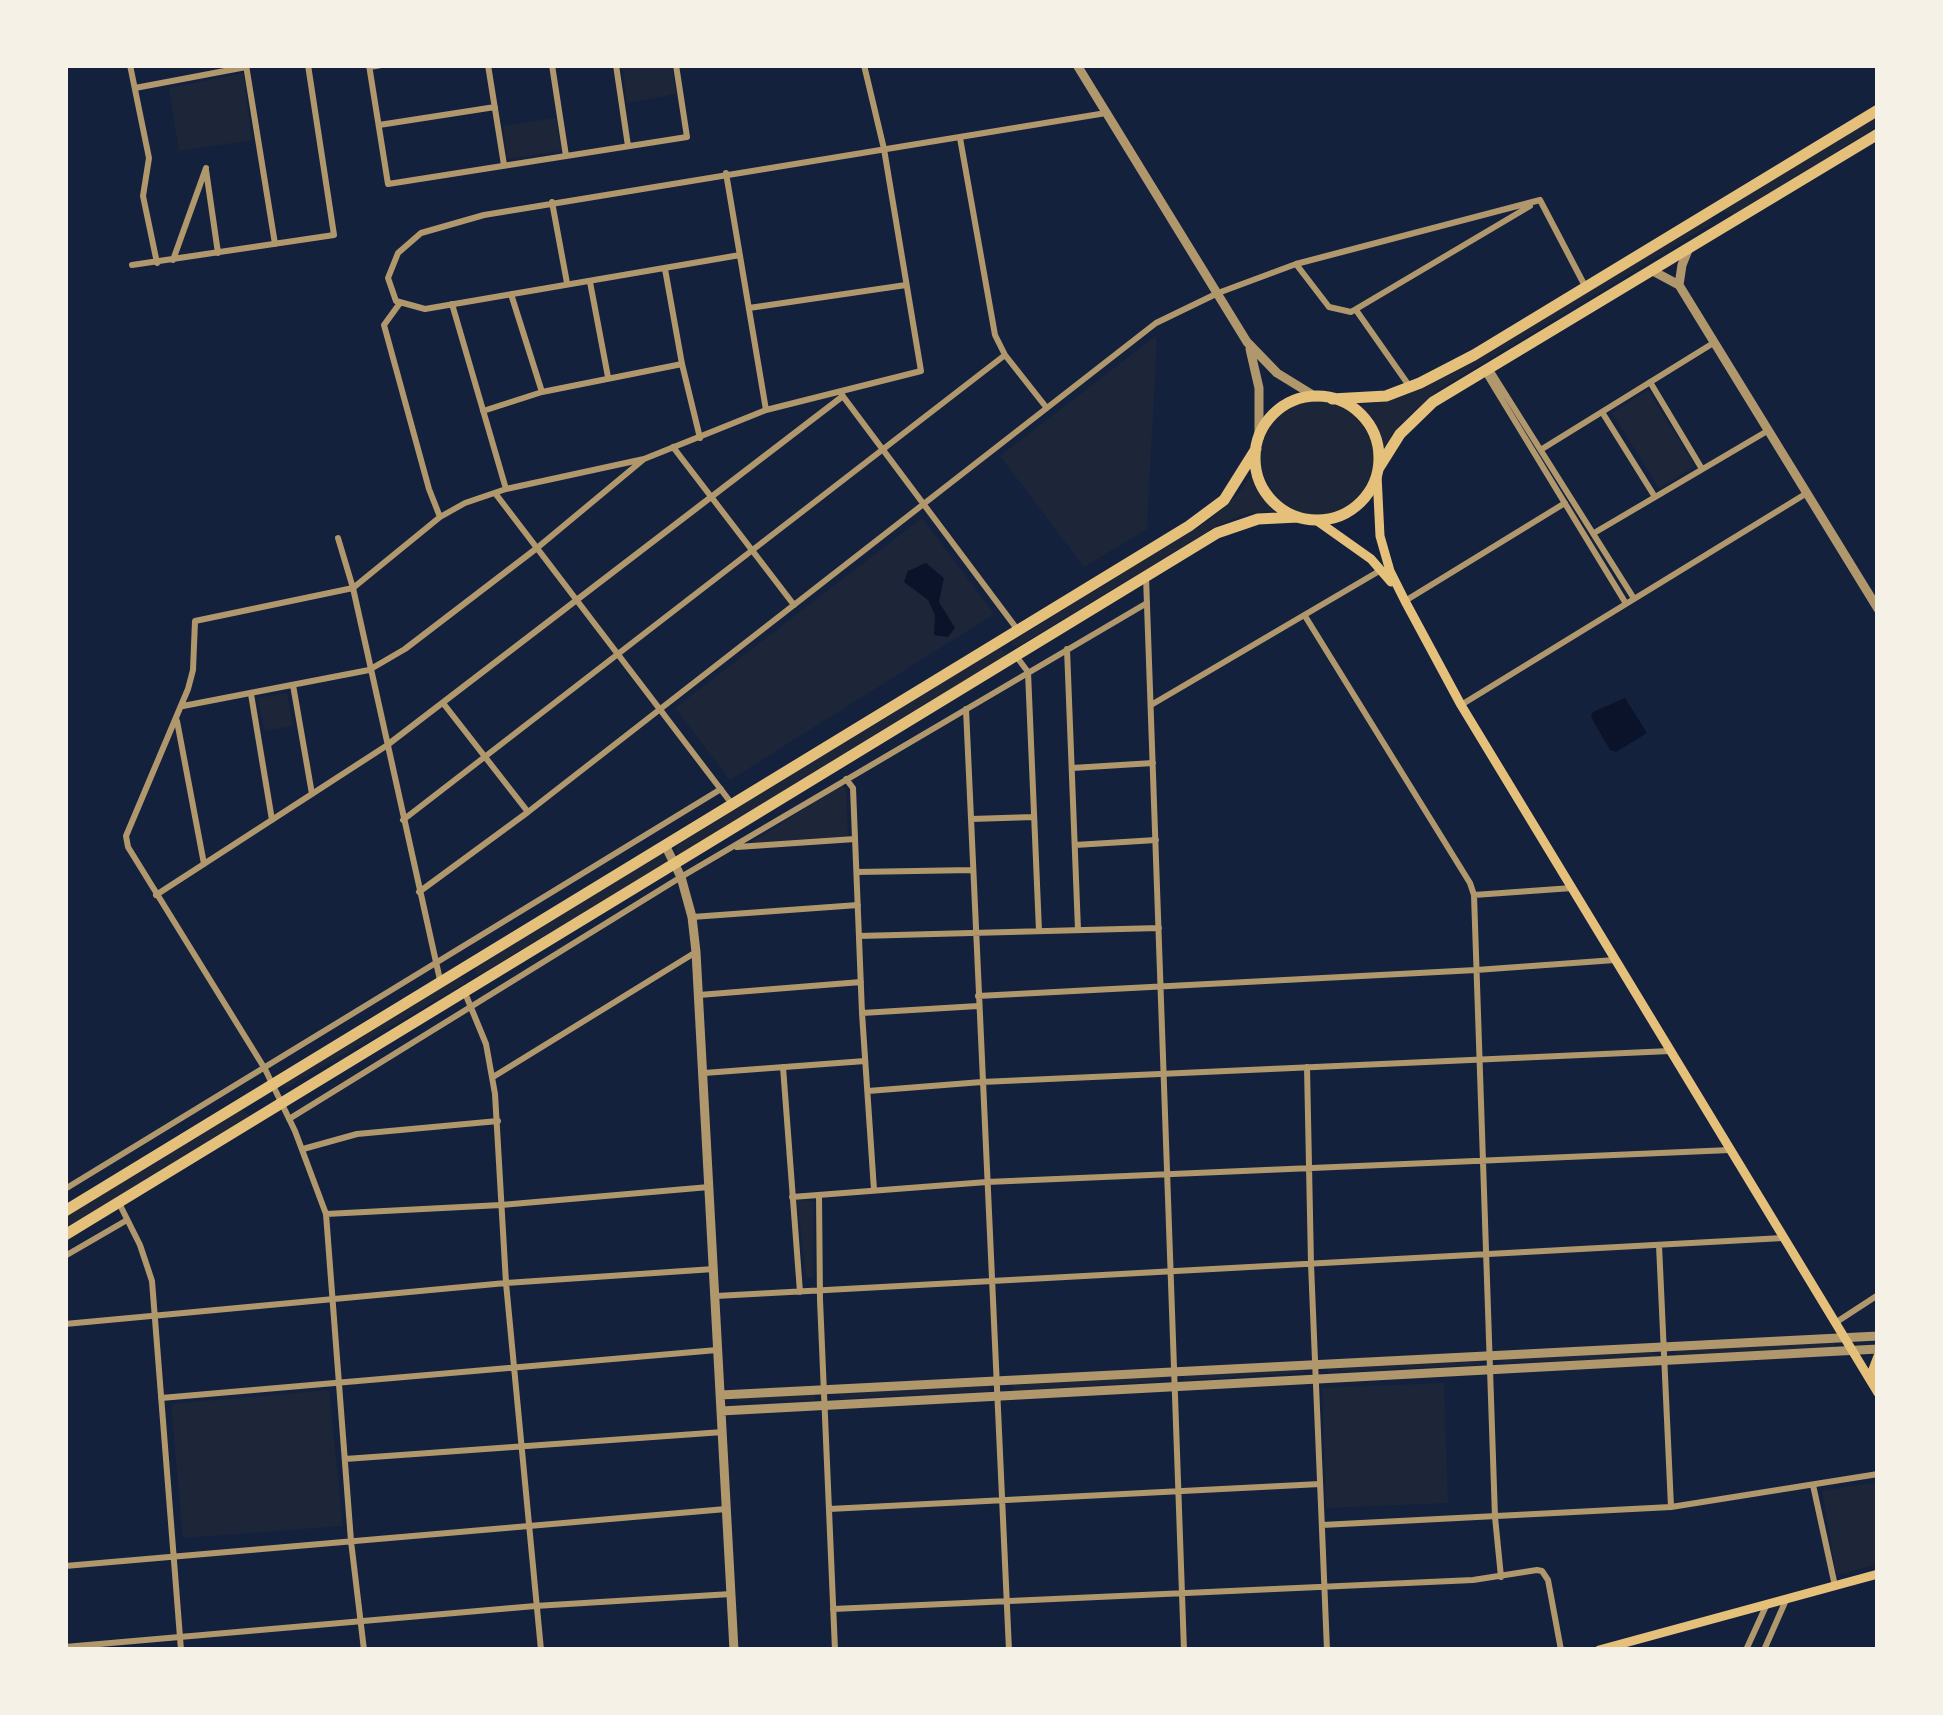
<!DOCTYPE html>
<style>
body{margin:0}
#map{position:relative;width:1943px;height:1715px;overflow:hidden;background:#14213d;font-family:"Sofia Sans Condensed",sans-serif}
canvas{display:block}
.frame{position:absolute;inset:0;border:68px solid #f6f1e7;pointer-events:none}
</style>
<div id="map">
<canvas width="1943" height="1715"></canvas>
<div class="frame"></div>
</div>
<script>
const ctx = document.querySelector('canvas').getContext('2d');
ctx.lineJoin = 'round';
function fill(path, color) { ctx.fillStyle = color; ctx.fill(path, 'evenodd'); }
const shape = rows => new Path2D(rows.map(r => 'M' + r).join(''));
function stroke(path, color, width, dash) { ctx.strokeStyle = color; ctx.lineWidth = width; ctx.lineCap = dash ? 'butt' : 'round'; ctx.setLineDash(dash || []); ctx.stroke(path); }
fill(shape([
 [622,65,672,65,676,94,627,103],
 [243,73,252,140,179,151,169,88],
 [1878,114,1878,126,1734,215,1726,213,1724,210],
 [556,118,561,151,507,159,503,126],
 [1710,214,1711,224,1438,390,1399,425,1385,448,1373,420,1357,405,1373,404,1413,392],
 [1157,335,1147,529,1084,567,1000,456],
 [1648,390,1695,466,1659,488,1612,413],
 '1261 458a57 57 0 1 1 114 0a57 57 0 1 1-114 0Z',
 [1251,476,1256,490,1274,511,1245,514,1217,526,1017,647,1011,645,1014,640,1211,519,1237,495],
 [922,518,994,614,730,780,675,708],
 [999,648,1006,653,1004,657,681,854,676,853,677,845],
 [287,693,293,726,264,731,258,698],
 [842,785,846,789,848,836,845,838,747,845],
 [664,852,668,855,668,862,481,974,476,974,476,966],
 [460,977,465,981,463,984,284,1089,284,1083],
 [242,1109,250,1116,65,1229,65,1216],
 [797,1200,814,1201,813,1278,806,1277],
 [1835,1342,1834,1347,1676,1355,1676,1349],
 [1655,1352,1655,1357,1503,1363,1503,1357],
 [1480,1360,1480,1365,1328,1372,1327,1366],
 [1303,1368,1304,1373,1185,1380,1184,1375],
 [1160,1375,1161,1381,1013,1391,1012,1385],
 [1444,1383,1448,1503,1326,1508,1322,1388],
 [989,1386,989,1391,840,1399,839,1393],
 [329,1390,343,1526,183,1538,171,1404],
 [815,1394,815,1400,735,1401,736,1396],
 [1878,1482,1878,1564,1842,1574,1836,1572,1822,1491]
]), '#1d2539');
fill(shape([
 [926,563,944,578,939,602,955,628,948,637,934,635,935,615,928,600,904,582,908,571],
 [1625,698,1647,733,1616,752,1610,750,1591,717,1593,712]
]), '#0b132b');
stroke(shape([
 [130,65,149,158,143,196,157,263],
 [246,65,275,244],
 [369,65,388,184,687,137,676,65],
 [488,65,504,165],
 [552,65,566,156],
 [616,65,628,146],
 [370,67,381,65],
 [135,88,246,67],
 [379,125,495,107],
 [960,138,995,335,1005,355,1046,407],
 [206,170,218,253],
 [726,173,766,410,921,371,884,149,864,65],
 [1540,200,1585,286],
 [552,202,567,283],
 [740,255,425,309,396,301,388,278,398,253,421,233,484,215,1106,113],
 [173,260,206,168],
 [1296,264,1329,307,1351,312,1530,206],
 [132,265,334,235,308,65],
 [665,269,682,364,700,438],
 [590,282,608,377],
 [511,294,542,392],
 [400,303,384,325,429,489,440,517],
 [452,304,506,489],
 [749,308,906,285],
 [1356,310,1410,387],
 [1489,368,1633,597],
 [1485,372,1625,602],
 [1650,382,1702,469],
 [842,395,1017,629],
 [483,411,542,392,682,364],
 [1602,412,1655,497],
 [673,447,794,605],
 [1542,449,1715,342],
 [495,493,732,804],
 [1594,533,1769,430],
 [338,538,353,588,440,980],
 [1146,577,1184,1650],
 [1405,601,1565,503],
 [1305,616,1470,883,1474,895,1495,1517,1501,1577],
 [1067,649,1078,930],
 [1016,656,1028,672,1039,931],
 [293,685,312,794],
 [251,694,272,820],
 [443,703,528,812],
 [1151,705,1381,570],
 [1461,705,1807,493],
 [183,706,369,670,405,649,537,548,644,459,766,410],
 [966,709,1009,1650],
 [177,721,204,864],
 [1072,768,1153,763],
 [846,779,853,788,862,1013,874,1190],
 [971,819,1034,817],
 [403,820,1005,355],
 [1075,845,1156,840],
 [737,847,855,839],
 [857,872,973,870],
 [419,892,528,812,1156,323,1218,293,1296,264,1540,200],
 [156,895,386,746,843,396],
 [1474,895,1572,888],
 [692,917,858,905],
 [859,936,1159,928],
 [465,993,486,1044,495,1094,506,1283,541,1650],
 [699,995,861,982],
 [978,996,1476,970,1615,960],
 [862,1013,978,1006],
 [783,1067,800,1292],
 [1307,1067,1311,1264,1327,1650],
 [704,1073,865,1061],
 [493,1077,696,952],
 [868,1091,982,1082,1670,1051],
 [289,1119,681,877,1147,603],
 [303,1149,357,1134,498,1121],
 [65,1189,721,789],
 [819,1195,820,1300,835,1650],
 [792,1197,987,1182,1730,1150],
 [119,1203,140,1245,152,1281,181,1650],
 [326,1214,501,1205,709,1187],
 [1659,1245,1671,1507],
 [65,1256,127,1220],
 [716,1296,1783,1238],
 [1835,1323,1878,1295],
 [65,1324,506,1283,714,1269],
 [161,1398,717,1350],
 [345,1459,723,1432],
 [1813,1485,1835,1586],
 [829,1509,1320,1484],
 [1322,1525,1671,1507,1878,1474],
 [65,1566,726,1509],
 [833,1609,1473,1580,1537,1570,1542,1571,1548,1580,1561,1650],
 [65,1647,535,1606,731,1594],
 [364,1650,351,1541,326,1214,295,1131,265,1069,128,847,126,836,188,689,193,670,195,621,353,588,440,517,465,503,506,489,644,459],
 [1746,1650,1766,1606],
 [1764,1650,1786,1600]
]), '#b1986c', 6);
stroke(shape([
 [1077,65,1247,342,1277,373,1316,397],
 [1651,270,1679,285,1878,609],
 [1679,285,1682,265,1688,250],
 [1250,349,1259,388,1259,438],
 [665,845,681,877,692,917,696,952,734,1650],
 [721,1395,1878,1336],
 [721,1411,1878,1349]
]), '#b1986c', 9);
stroke(shape([
 [1377,475,1380,536,1390,571,1405,601,1461,705,1878,1393],
 [1316,520,1371,559,1391,582],
 [1875,1384,1872,1372,1878,1356],
 [1599,1650,1878,1574]
]), '#e5c07b', 9);
stroke(shape([
 '1255 458a62 62 0 1 1 124 0a62 62 0 1 1-124 0Z',
 [1332,399,1386,396,1420,383,1474,355,1878,110],
 [1378,469,1400,434,1433,402,1878,134],
 [65,1211,1189,526,1224,500,1256,449],
 [65,1235,1217,533,1258,519,1298,517]
]), '#e5c07b', 11);
</script>
